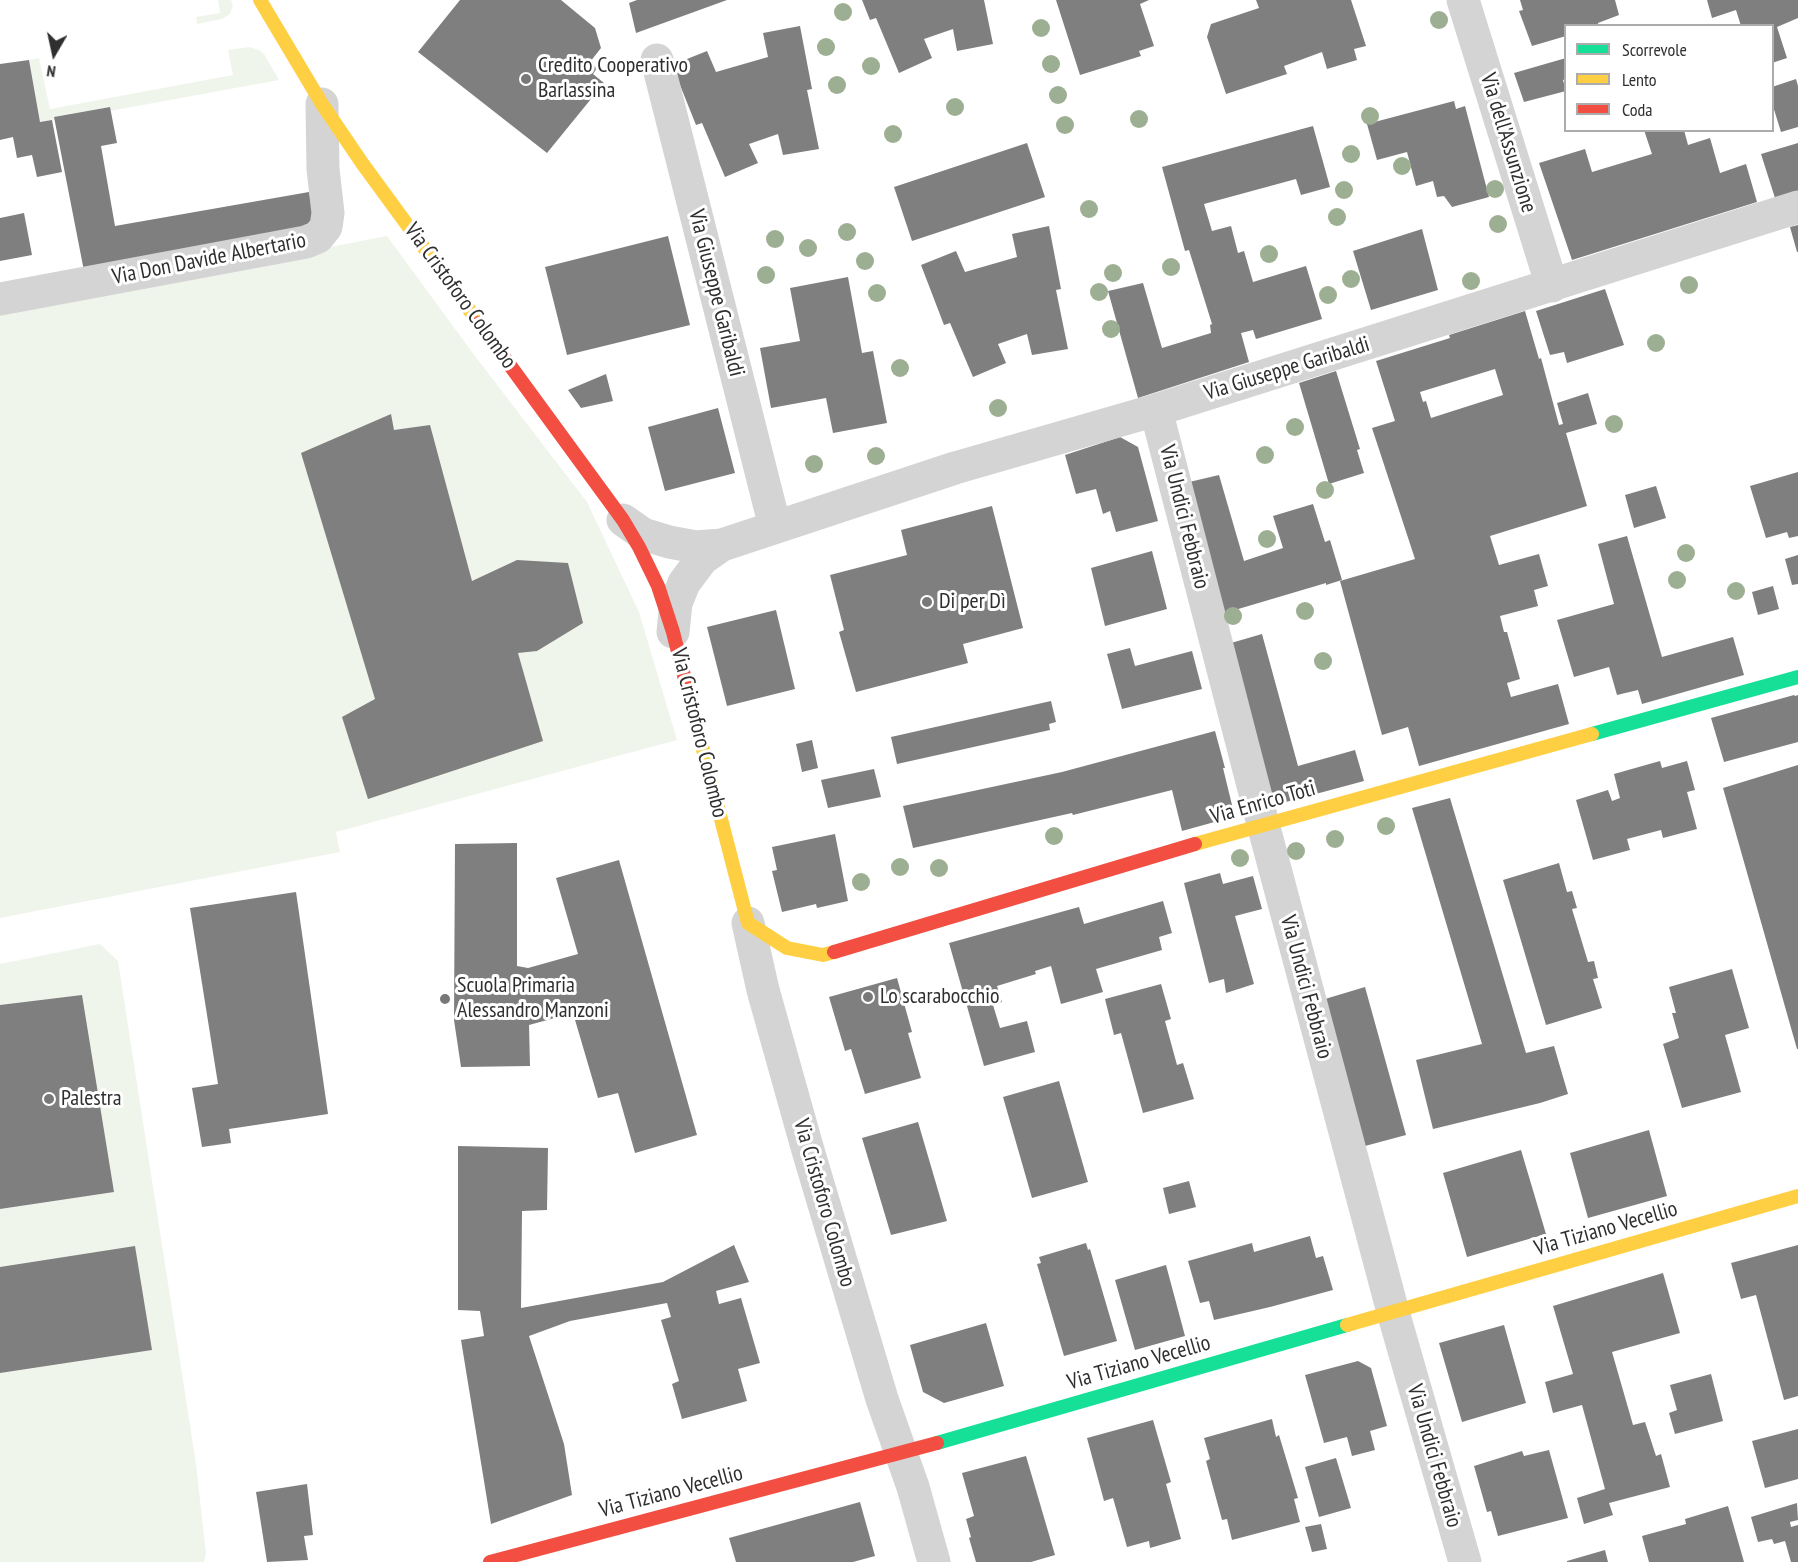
<!DOCTYPE html>
<meta charset="utf-8">
<style>
body{margin:0}
#map{position:relative;width:1798px;height:1562px;overflow:hidden;background:#fff;font-family:"PT Sans Narrow",sans-serif}
canvas{display:block}
.legend{position:absolute;left:1564px;top:24px;width:210px;height:108px;box-sizing:border-box;background:#fff;border:2px solid #acacac;margin:0;padding:8px 10px;list-style:none;font-size:18px;color:#2f2f2f}
.legend li{display:flex;align-items:center;gap:12px;height:30px}
.legend b{width:30px;border:2px solid #acacac}
.north{position:absolute;left:24px;top:24px;width:60px;height:60px;-webkit-text-stroke:4px #fff;paint-order:stroke;rotate:189deg;font-size:16px;font-weight:700;line-height:24px;text-align:center;color:#2f2f2f}
.north::after{content:'';display:block;margin:auto;width:21px;height:27px;background:#2f2f2f;clip-path:polygon(50% 0,100% 100%,50% 72%,0 100%)}
</style>
<div id="map">
<canvas width="1798" height="1562"></canvas>
<ul class="legend">
<li><b style="height:8px;background:#16e098"></b>Scorrevole</li>
<li><b style="height:8px;background:#ffcf43"></b>Lento</li>
<li><b style="height:8px;background:#f24e42"></b>Coda</li>
</ul>
<div class="north">N</div>
</div>
<script>
const ctx = document.querySelector('canvas').getContext('2d');
ctx.lineJoin = 'round';
function fill(path, color) { ctx.fillStyle = color; ctx.fill(path, 'evenodd'); }
const shape = rows => new Path2D(rows.map(r => 'M' + r).join(''));
function stroke(path, color, width, dash) { ctx.strokeStyle = color; ctx.lineWidth = width; ctx.lineCap = dash ? 'butt' : 'round'; ctx.setLineDash(dash || []); ctx.stroke(path); }
function drawText(font, color, halo, rows, align = 'center') {
  ctx.font = font + ' "PT Sans Narrow",sans-serif'; ctx.lineWidth = 6; ctx.setLineDash([]); ctx.textBaseline = 'middle'; ctx.strokeStyle = halo; ctx.fillStyle = color; for (const [text, x, y, turn = 0] of rows) {
    ctx.save(); ctx.translate(x, y); ctx.rotate((+turn || 0) * Math.PI / 180); ctx.textAlign = isNaN(turn) ? turn : align; if (halo) ctx.strokeText(text, 0, 0); ctx.fillText(text, 0, 0); ctx.restore();
  }
}
fill(shape([
 [218,0,231,0,233,5,230,14,222,19,197,24,196,17,220,13],
 [249,47,259,50,264,54,279,80,110,111,109,107,55,117,55,120,40,122,29,60,39,58,50,109,233,75,228,50],
 [387,236,475,356,587,502,639,612,677,740,336,832,340,852,0,918,0,311],
 [100,944,118,961,196,1464,206,1554,204,1562,0,1562,0,964]
]), '#f0f5ec');
fill(shape([
 [460,0,561,0,595,28,601,48,590,62,597,68,593,74,604,83,547,153,418,52],
 [637,0,727,0,636,33,629,3],
 [862,0,984,0,993,44,957,51,953,29,924,39,932,58,899,73,876,18,870,20],
 [1056,0,1149,0,1140,4,1154,46,1139,51,1141,56,1080,75],
 [1256,0,1351,0,1366,46,1354,49,1357,60,1327,69,1322,52,1284,66,1287,74,1226,94,1207,37,1211,24,1259,8],
 [1520,0,1615,0,1619,15,1598,23,1598,26,1566,26,1566,36,1532,46,1519,11,1523,10],
 [1707,0,1798,0,1798,18,1777,27,1787,58,1772,63,1772,26,1741,26,1736,10,1712,18],
 [800,26,812,89,807,90,819,149,783,155,778,134,749,144,758,163,725,177,702,123,696,125,672,65,707,51,716,72,768,57,763,33],
 [1566,58,1566,79,1563,80,1566,91,1524,102,1514,73],
 [29,60,40,122,52,120,62,172,37,177,32,155,17,158,13,137,0,140,0,64],
 [1796,79,1798,86,1798,127,1781,132,1772,103,1772,87],
 [1454,101,1456,109,1465,106,1489,197,1452,207,1444,196,1437,197,1433,181,1416,186,1407,152,1377,160,1367,124],
 [110,107,117,143,101,146,115,226,309,192,316,229,84,271,54,117],
 [1313,126,1330,187,1301,195,1296,179,1204,204,1212,231,1231,226,1238,253,1244,251,1253,282,1306,266,1322,319,1256,339,1253,330,1241,333,1249,362,1138,398,1108,291,1143,283,1162,348,1211,333,1210,325,1212,324,1189,250,1185,251,1162,167],
 [1644,130,1684,130,1688,145,1710,138,1720,173,1746,164,1757,202,1572,260,1539,163,1585,149,1592,172,1652,154],
 [1027,143,1045,197,912,241,894,187],
 [1798,143,1798,191,1775,198,1761,154],
 [24,213,32,255,0,261,0,218],
 [1798,225,1798,252,1797,252,1790,227],
 [1049,226,1061,289,1056,290,1068,349,1032,355,1027,334,998,344,1006,363,973,377,950,323,944,325,921,265,956,251,965,272,1017,257,1012,234],
 [1422,229,1438,290,1371,310,1353,251],
 [668,236,690,325,567,355,545,267],
 [848,277,862,353,873,351,887,423,833,433,826,398,771,408,760,348,800,341,790,288],
 [1605,289,1624,345,1567,363,1564,352,1550,355,1536,311],
 [1525,311,1539,359,1541,358,1559,425,1563,424,1557,403,1588,393,1597,424,1566,433,1587,506,1490,536,1499,565,1539,554,1548,586,1534,590,1538,606,1500,616,1504,632,1507,632,1520,679,1507,683,1511,697,1558,684,1569,724,1419,766,1408,727,1382,735,1340,581,1415,559,1372,428,1395,421,1376,361,1450,338,1449,335],
 [1495,369,1503,395,1431,418,1426,401,1423,402,1420,392],
 [1336,371,1360,449,1357,450,1364,473,1329,484,1299,383],
 [606,374,613,401,581,408,568,390],
 [718,408,735,473,665,491,648,427],
 [391,414,394,430,430,425,472,581,517,560,568,563,583,623,537,651,518,653,543,741,368,799,342,717,375,699,301,453],
 [1120,437,1138,447,1158,521,1116,532,1110,511,1103,514,1096,489,1076,494,1065,455],
 [1798,472,1798,536,1789,538,1787,532,1766,538,1750,486],
 [1219,475,1244,561,1283,548,1273,516,1313,504,1325,542,1330,540,1342,580,1326,585,1326,583,1218,615,1185,483],
 [1656,486,1666,518,1634,528,1625,495],
 [992,506,1023,628,963,644,968,663,856,692,839,632,844,630,830,575,907,555,901,530],
 [1627,536,1662,657,1733,637,1744,675,1642,704,1638,690,1617,695,1609,667,1574,677,1557,620,1614,604,1598,544],
 [1152,551,1167,609,1105,626,1091,568],
 [1798,555,1798,584,1792,585,1785,559],
 [1773,586,1779,609,1758,615,1752,592],
 [776,610,795,689,727,706,707,627],
 [1262,634,1298,766,1355,750,1364,781,1271,806,1231,643],
 [1130,648,1135,666,1192,651,1202,689,1122,709,1107,654],
 [1794,695,1795,696,1798,695,1798,742,1724,762,1711,718],
 [1051,701,1056,722,1049,724,1050,730,897,764,891,737],
 [1215,731,1225,768,1223,768,1233,809,1229,818,1182,831,1172,790,1073,815,1072,813,913,848,903,806,1062,772],
 [812,740,818,768,802,772,796,744],
 [1660,761,1662,768,1687,761,1695,790,1687,792,1697,829,1663,838,1661,830,1627,839,1630,850,1593,860,1576,800,1608,790,1612,801,1620,798,1614,774],
 [1798,765,1798,1049,1797,1049,1723,788],
 [874,769,881,797,828,808,821,780],
 [1450,798,1526,1053,1554,1046,1568,1094,1540,1103,1433,1129,1416,1060,1482,1044,1412,808],
 [835,834,848,901,817,908,816,904,782,912,772,871,777,870,772,847],
 [517,843,517,966,528,968,578,954,556,878,619,860,697,1135,635,1153,618,1093,598,1098,573,1013,529,1025,530,1066,461,1067,454,1020,455,844],
 [1559,863,1567,892,1572,891,1577,908,1572,909,1588,962,1594,961,1598,978,1593,979,1602,1008,1546,1025,1503,880],
 [1220,873,1223,884,1253,876,1262,909,1235,916,1254,984,1226,993,1224,979,1209,983,1184,883],
 [296,892,328,1114,229,1129,231,1143,202,1147,192,1088,218,1084,190,908],
 [1163,901,1172,933,1159,937,1162,950,1096,969,1103,992,1061,1004,1051,966,1035,971,1036,974,997,986,1002,1002,993,1005,1000,1028,1027,1021,1035,1052,984,1066,949,943,1079,907,1084,924],
 [1732,969,1749,1028,1725,1035,1741,1092,1682,1108,1663,1044,1679,1038,1672,1013,1676,1013,1669,987],
 [897,978,912,1032,908,1033,921,1078,865,1094,851,1049,845,1051,829,997],
 [1161,984,1171,1019,1165,1021,1177,1065,1183,1063,1194,1099,1143,1113,1121,1033,1114,1035,1105,999],
 [1365,987,1406,1135,1365,1146,1325,999],
 [82,995,114,1192,0,1209,0,1005],
 [1059,1081,1088,1182,1032,1198,1003,1097],
 [918,1122,947,1221,891,1235,862,1138],
 [1649,1130,1667,1196,1588,1218,1570,1153],
 [458,1146,548,1148,547,1210,522,1211,521,1308,663,1282,734,1245,749,1282,716,1291,719,1304,741,1298,760,1363,738,1369,747,1401,682,1419,672,1384,679,1381,661,1320,671,1317,667,1303,570,1321,529,1336,564,1444,572,1495,491,1524,461,1340,484,1336,480,1311,458,1310],
 [1521,1150,1546,1234,1467,1257,1443,1173],
 [1189,1181,1196,1207,1169,1214,1163,1188],
 [1310,1236,1316,1258,1323,1256,1333,1290,1270,1307,1214,1320,1209,1301,1200,1303,1188,1261,1252,1243,1254,1252],
 [1086,1243,1088,1250,1090,1249,1117,1341,1064,1356,1037,1264,1041,1263,1039,1257],
 [1798,1245,1798,1396,1784,1400,1756,1295,1741,1299,1731,1263],
 [135,1246,152,1350,0,1373,0,1267],
 [1166,1265,1185,1336,1135,1350,1115,1280],
 [1663,1273,1680,1333,1612,1352,1633,1425,1645,1422,1656,1456,1661,1454,1670,1487,1609,1503,1613,1515,1584,1524,1577,1498,1605,1489,1582,1405,1553,1413,1545,1382,1573,1374,1553,1306],
 [986,1323,1004,1386,944,1403,923,1392,910,1345],
 [1504,1325,1526,1403,1462,1422,1439,1343],
 [1358,1361,1371,1368,1387,1426,1370,1431,1375,1450,1352,1456,1347,1437,1324,1443,1305,1375],
 [1711,1374,1723,1421,1675,1434,1669,1413,1677,1410,1670,1385],
 [1272,1419,1276,1437,1279,1435,1298,1498,1294,1499,1300,1522,1232,1540,1227,1519,1222,1520,1206,1461,1210,1459,1204,1438],
 [1153,1420,1171,1482,1166,1484,1181,1539,1150,1548,1149,1541,1127,1547,1113,1498,1104,1501,1087,1438],
 [1798,1429,1798,1479,1765,1488,1752,1441],
 [1549,1450,1568,1518,1498,1536,1491,1511,1487,1512,1474,1466,1522,1451,1524,1456],
 [1026,1456,1055,1555,1031,1562,976,1562,969,1538,971,1537,966,1519,974,1516,962,1473],
 [1336,1458,1351,1508,1319,1517,1305,1467],
 [307,1484,313,1535,304,1536,308,1560,267,1562,256,1492],
 [860,1502,875,1556,853,1562,736,1562,729,1538],
 [1797,1503,1798,1520,1790,1522,1791,1527,1798,1525,1798,1562,1791,1562,1785,1541,1774,1544,1772,1539,1758,1542,1751,1517],
 [1728,1506,1744,1562,1649,1562,1642,1536,1686,1524,1685,1519],
 [1321,1524,1327,1549,1312,1552,1305,1527],
 [1605,1550,1608,1562,1567,1562,1567,1561]
]), '#7f7f7f');
stroke(shape([
 [1463,0,1552,286],
 [657,60,775,527],
 [0,299,306,242,318,237,326,227,328,213,323,169,322,104],
 [1156,410,1263,824,1393,1312,1465,1562],
 [623,520,643,534,669,542,696,547,722,545],
 [673,632,676,603,684,583,702,559,722,545,955,468,1156,410,1798,207],
 [748,923,763,990,807,1147,882,1399,913,1487,934,1562]
]), '#d4d4d4', 33);
stroke(shape([
 [1592,734,1798,677],
 [937,1443,1347,1325]
]), '#16e098', 14);
stroke(shape([
 [260,0,322,104,362,163,479,323],
 [695,719,748,923,787,948,823,955,834,952],
 [1195,844,1592,734],
 [1347,1325,1798,1196]
]), '#ffcf43', 14);
stroke(shape([
 [479,323,623,520,639,547,658,586,673,632,695,719],
 [834,952,1195,844],
 [490,1562,937,1443]
]), '#f24e42', 14);
ctx.fillStyle = '#9daf92';
for (const [x, y] of [
 [843,12],
 [1439,20],
 [1041,28],
 [826,47],
 [1051,64],
 [871,66],
 [837,85],
 [1058,95],
 [955,107],
 [1370,116],
 [1139,119],
 [1065,125],
 [893,134],
 [1351,154],
 [1402,166],
 [1495,189],
 [1344,190],
 [1089,209],
 [1337,217],
 [1498,224],
 [847,232],
 [775,239],
 [808,248],
 [1269,254],
 [865,261],
 [1171,267],
 [1113,273],
 [766,275],
 [1351,279],
 [1471,281],
 [1689,285],
 [1099,292],
 [877,293],
 [1328,295],
 [1111,329],
 [1656,343],
 [900,368],
 [998,408],
 [1614,424],
 [1295,427],
 [1265,455],
 [876,456],
 [814,464],
 [1325,490],
 [1267,539],
 [1686,553],
 [1677,580],
 [1736,591],
 [1305,611],
 [1233,616],
 [1323,661],
 [1386,826],
 [1054,836],
 [1335,839],
 [1296,851],
 [1240,858],
 [900,867],
 [939,868],
 [861,882]
]) { ctx.beginPath(); ctx.arc(x, y, 9, 0, 2 * Math.PI); ctx.fill(); }
for (const [x, y, r, color] of [
 [526,79,6,"#787878"],
 [927,602,6,"#787878"],
 [868,997,6,"#787878"],
 [445,999,6,"#787878"],
 [49,1099,6,"#787878"]
]) { const dot = new Path2D(); dot.arc(x, y, r, 0, 2 * Math.PI); ctx.fillStyle = color; ctx.fill(dot); stroke(dot, '#fff', 2); }
drawText('22px', '#2f2f2f', '#fff', [
 ["Credito Cooperativo",538,66],
 ["Barlassina",538,91],
 ["Di per Dì",939,602],
 ["Scuola Primaria",457,986],
 ["Alessandro Manzoni",457,1011],
 ["Lo scarabocchio",880,997],
 ["Palestra",61,1099]
], 'left');
drawText('22px', '#2f2f2f', '#fff', [
 ["Via dell'Assunzione",1508,143,73],
 ["Via Don Davide Albertario",209,259,-11],
 ["Via Giuseppe Garibaldi",716,293,76],
 ["Via Cristoforo Colombo",460,296,54],
 ["Via Giuseppe Garibaldi",1287,369,-17],
 ["Via Undici Febbraio",1184,517,76],
 ["Via Cristoforo Colombo",699,733,76],
 ["Via Enrico Toti",1263,803,-16],
 ["Via Undici Febbraio",1306,987,75],
 ["Via Cristoforo Colombo",824,1203,74],
 ["Via Tiziano Vecellio",1606,1229,-16],
 ["Via Tiziano Vecellio",1139,1363,-16],
 ["Via Undici Febbraio",1434,1456,74],
 ["Via Tiziano Vecellio",671,1492,-15]
]);
</script>
